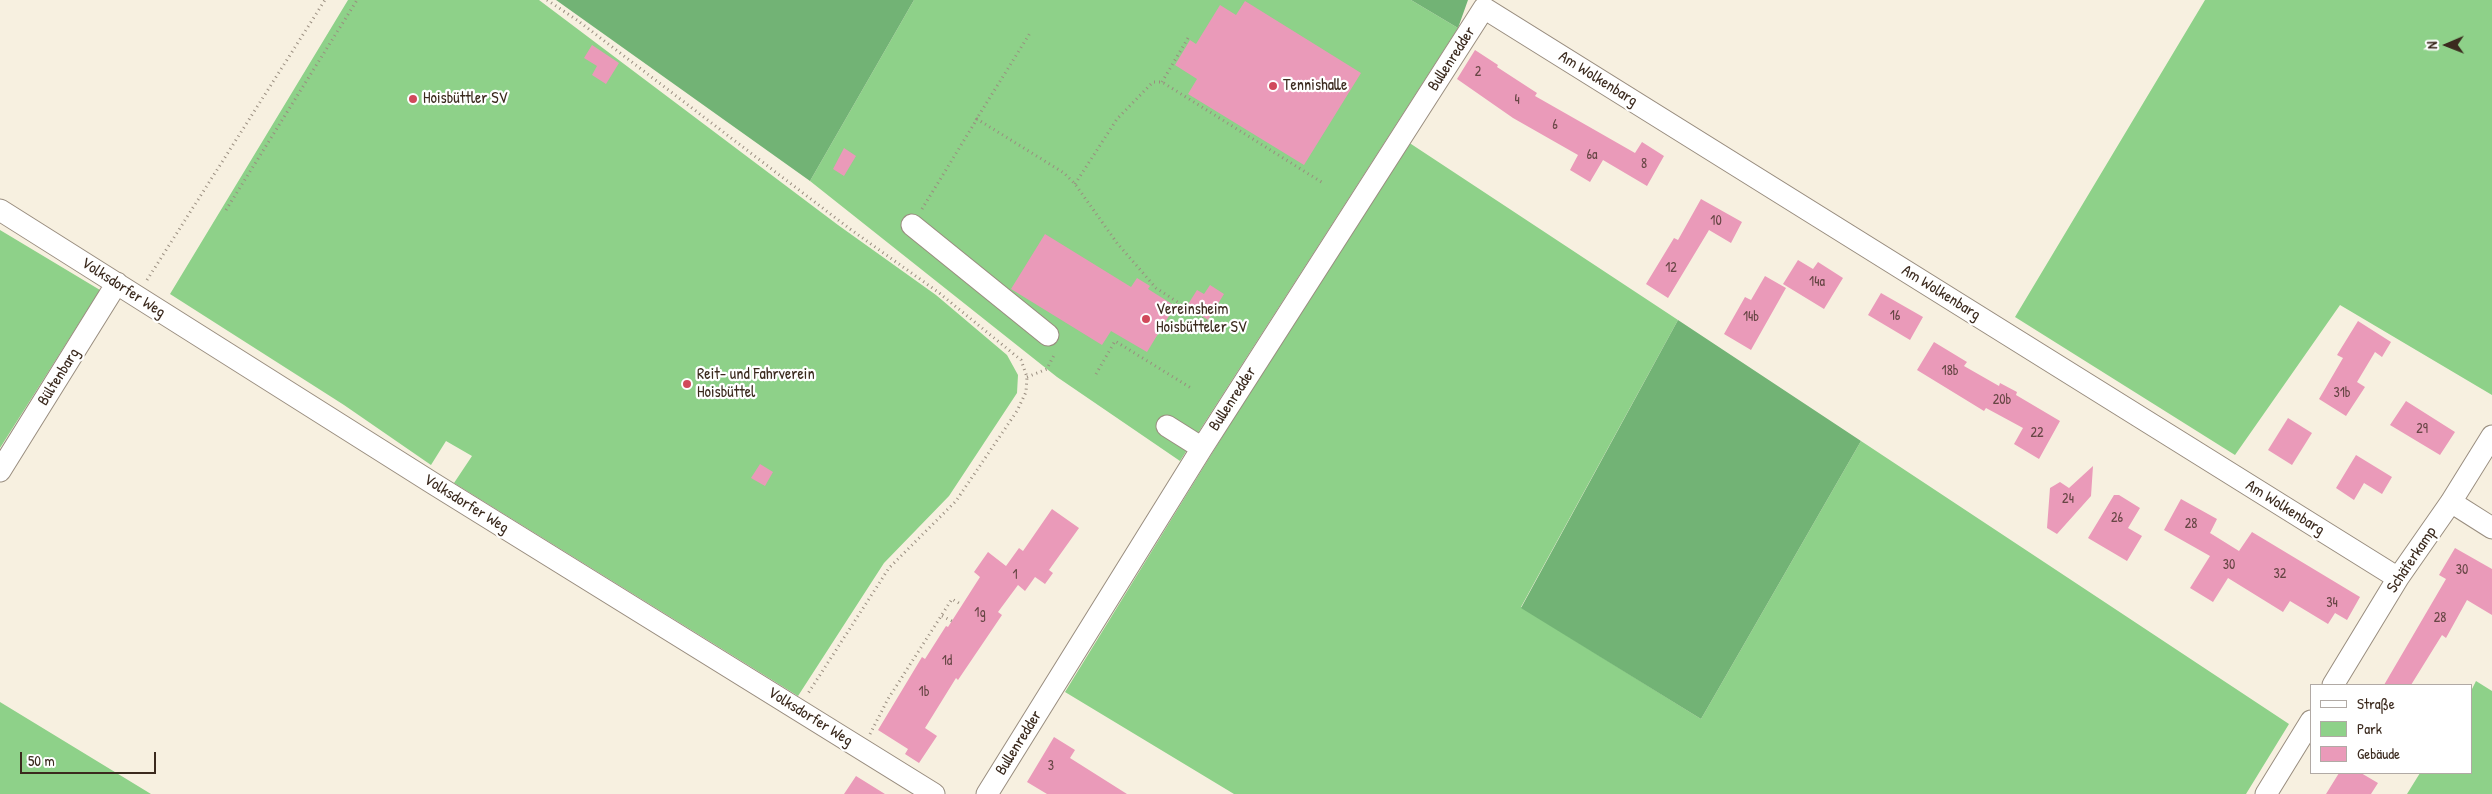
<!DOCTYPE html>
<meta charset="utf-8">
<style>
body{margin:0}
#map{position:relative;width:2492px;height:794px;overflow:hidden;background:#f7f0e0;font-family:"Patrick Hand",sans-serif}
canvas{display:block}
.legend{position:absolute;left:2310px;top:684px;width:162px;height:90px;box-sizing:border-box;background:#fff;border:1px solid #b1aaa5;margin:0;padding:6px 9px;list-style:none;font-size:15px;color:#3b2a1e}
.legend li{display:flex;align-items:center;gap:10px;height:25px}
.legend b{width:25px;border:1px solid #b1aaa5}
.north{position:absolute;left:2422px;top:20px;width:50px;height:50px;-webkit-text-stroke:4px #fff;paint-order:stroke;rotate:269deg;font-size:14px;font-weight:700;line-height:20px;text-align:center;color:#3b2a1e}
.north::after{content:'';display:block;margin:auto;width:18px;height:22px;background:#3b2a1e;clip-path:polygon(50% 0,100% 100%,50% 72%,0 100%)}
.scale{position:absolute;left:20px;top:752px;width:136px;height:22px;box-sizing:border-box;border:2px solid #3b2a1e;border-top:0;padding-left:6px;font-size:15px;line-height:18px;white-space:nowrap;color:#3b2a1e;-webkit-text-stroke:4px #fff;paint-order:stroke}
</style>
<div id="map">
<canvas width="2492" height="794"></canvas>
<ul class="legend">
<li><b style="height:6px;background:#fff"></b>Straße</li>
<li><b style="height:14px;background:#8ed189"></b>Park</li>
<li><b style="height:14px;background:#ea9ab9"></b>Gebäude</li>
</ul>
<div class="north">N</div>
<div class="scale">50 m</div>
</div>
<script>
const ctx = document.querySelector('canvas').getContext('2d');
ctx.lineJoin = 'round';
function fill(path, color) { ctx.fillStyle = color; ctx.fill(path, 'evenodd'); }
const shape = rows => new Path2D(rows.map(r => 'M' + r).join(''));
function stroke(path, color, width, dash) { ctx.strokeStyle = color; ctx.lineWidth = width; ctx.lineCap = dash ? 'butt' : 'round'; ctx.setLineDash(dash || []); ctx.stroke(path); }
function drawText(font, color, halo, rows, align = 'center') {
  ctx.font = font + ' "Patrick Hand",sans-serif'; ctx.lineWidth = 4.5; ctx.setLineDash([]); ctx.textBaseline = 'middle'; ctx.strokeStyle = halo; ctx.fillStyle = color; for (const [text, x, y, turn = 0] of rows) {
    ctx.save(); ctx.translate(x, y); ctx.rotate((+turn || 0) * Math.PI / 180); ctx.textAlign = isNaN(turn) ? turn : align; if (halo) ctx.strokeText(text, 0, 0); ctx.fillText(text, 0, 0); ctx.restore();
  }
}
fill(shape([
 [348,0,539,0,838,225,936,295,1007,355,1018,375,1017,393,949,496,884,563,798,696,454,483,472,456,446,441,431,465,344,405,170,294],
 [914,0,1411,0,1458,28,1180,461,1057,377,810,181],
 [2205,0,2492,0,2492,395,2340,305,2235,455,2015,317],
 [1405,140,1678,320,1521,607,1701,719,1861,441,2289,724,2246,794,1234,794,1065,692],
 [0,230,100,290,0,448],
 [2476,681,2492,691,2492,794,2407,794,2420,773,2471,773,2471,691],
 [0,702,151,794,0,794]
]), '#8ed189');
fill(shape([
 [556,0,914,0,810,181],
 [1411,0,1468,0,1458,28],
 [1678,320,1861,441,1701,719,1521,608]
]), '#72b375');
fill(shape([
 [1245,1,1361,73,1304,165,1188,94,1197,79,1175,65,1190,40,1196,44,1220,5,1236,15],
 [592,45,619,63,606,84,592,75,597,66,584,58],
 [1475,50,1498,65,1497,67,1537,93,1535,96,1593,129,1635,153,1642,142,1664,156,1647,186,1603,160,1590,182,1570,170,1578,155,1513,118,1457,79],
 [844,148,856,156,844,176,833,169],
 [1701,199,1742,222,1731,243,1709,230,1668,298,1646,284,1674,238,1678,240],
 [1045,234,1131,287,1137,278,1150,286,1148,289,1175,306,1147,352,1111,331,1102,345,1011,289],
 [1798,260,1813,269,1818,262,1843,278,1824,309,1783,284],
 [1765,276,1786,288,1751,350,1724,334,1745,297,1751,300],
 [1210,285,1224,294,1208,320,1187,306,1197,290,1204,294],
 [1881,293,1923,317,1910,340,1868,315],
 [2358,321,2391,342,2382,357,2375,352,2357,382,2365,387,2346,416,2319,399,2343,358,2337,355],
 [1934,342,1967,362,1964,366,1999,386,2000,383,2017,392,2016,395,2060,421,2039,459,2014,444,2023,428,1986,408,1984,411,1917,370],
 [2406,401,2455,432,2440,455,2390,425],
 [2288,418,2312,433,2292,465,2268,450],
 [2356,455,2392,477,2382,494,2364,483,2354,500,2336,488],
 [760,464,773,472,765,486,751,478],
 [2093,466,2091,496,2057,534,2047,528,2050,488,2060,482,2069,488],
 [2114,495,2119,495,2140,508,2128,528,2142,536,2127,561,2088,538],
 [2181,499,2217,519,2210,533,2239,551,2252,532,2360,597,2347,620,2335,613,2328,624,2290,601,2283,612,2228,578,2213,602,2190,588,2210,556,2164,530],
 [1052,509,1079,528,1049,570,1053,573,1045,584,1035,577,1025,591,1018,585,998,612,1002,615,958,680,956,678,925,728,937,736,919,763,905,754,908,749,878,730,922,657,925,659,946,626,948,627,980,577,974,572,988,552,1006,566,1019,548,1023,551],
 [2455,548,2492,569,2492,615,2467,600,2446,638,2442,635,2411,685,2384,685,2446,579,2439,575],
 [1054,737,1075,750,1070,758,1127,794,1047,794,1027,782],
 [2339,773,2361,773,2378,783,2371,794,2326,794],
 [856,776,885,794,844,794]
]), '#ea9ab9');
const minor = shape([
 [0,210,434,484,934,794],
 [912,225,1048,335],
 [1167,426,1202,448],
 [0,471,117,283],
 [2451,502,2492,528],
 [2333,685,2398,578,2451,502,2492,436],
 [987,794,1202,448,1484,8,2398,578],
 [2266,794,2311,721]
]);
stroke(minor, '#998d7f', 23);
stroke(shape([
 [547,0,577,20,850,229,938,292,1021,360,1027,377,1026,392,1017,411,956,501,889,568,807,695],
 [1162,82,1188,38],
 [976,120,1030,33],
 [1075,184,1117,119,1153,82,1162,82,1323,183],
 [922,209,977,119,1064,173,1075,184,1117,243,1156,288,1226,334],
 [226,210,357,0],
 [147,280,325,0],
 [1096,374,1115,341,1191,388],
 [1027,377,1047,369,1055,353],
 [942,616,952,621],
 [870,734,888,699,952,599,962,605]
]), '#998d7f', 3, [1, 4]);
stroke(minor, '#fff', 21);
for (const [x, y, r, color] of [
 [1273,86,5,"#d1495b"],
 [413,99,5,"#d1495b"],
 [1146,319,5,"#d1495b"],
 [687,384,5,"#d1495b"]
]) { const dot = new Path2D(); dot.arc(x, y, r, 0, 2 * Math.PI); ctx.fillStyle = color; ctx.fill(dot); stroke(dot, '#fff', 2); }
drawText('14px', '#674645', null, [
 ["2",1478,72],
 ["4",1517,100],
 ["6",1555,125],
 ["6a",1592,155],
 ["8",1644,164],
 ["10",1716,221],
 ["12",1671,268],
 ["14a",1817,282],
 ["16",1895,316],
 ["14b",1751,317],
 ["18b",1950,371],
 ["31b",2342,393],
 ["20b",2002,400],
 ["29",2422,429],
 ["22",2037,433],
 ["24",2068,499],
 ["26",2117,518],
 ["28",2191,524],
 ["30",2229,565],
 ["30",2462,570],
 ["32",2280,574],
 ["1",1015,575],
 ["34",2332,603],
 ["1g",980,613],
 ["28",2440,618],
 ["1d",947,661],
 ["1b",924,692],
 ["3",1051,766]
]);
drawText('16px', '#3b2a1e', '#fff', [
 ["Bullenredder",1452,59,-57],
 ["Am Wolkenbarg",1598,79,32],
 ["Volksdorfer Weg",123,288,33],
 ["Am Wolkenbarg",1941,293,32],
 ["Bültenbarg",59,377,-58],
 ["Bullenredder",1233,399,-57],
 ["Volksdorfer Weg",466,504,32],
 ["Am Wolkenbarg",2285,508,32],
 ["Schäferkamp",2412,560,-56],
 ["Volksdorfer Weg",810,717,32],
 ["Bullenredder",1019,743,-58]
]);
drawText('16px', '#3b2a1e', '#fff', [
 ["Tennishalle",1283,86],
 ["Hoisbüttler SV",423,99],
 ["Vereinsheim",1156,310],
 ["Hoisbütteler SV",1156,328],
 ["Reit- und Fahrverein",697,375],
 ["Hoisbüttel",697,393]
], 'left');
</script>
